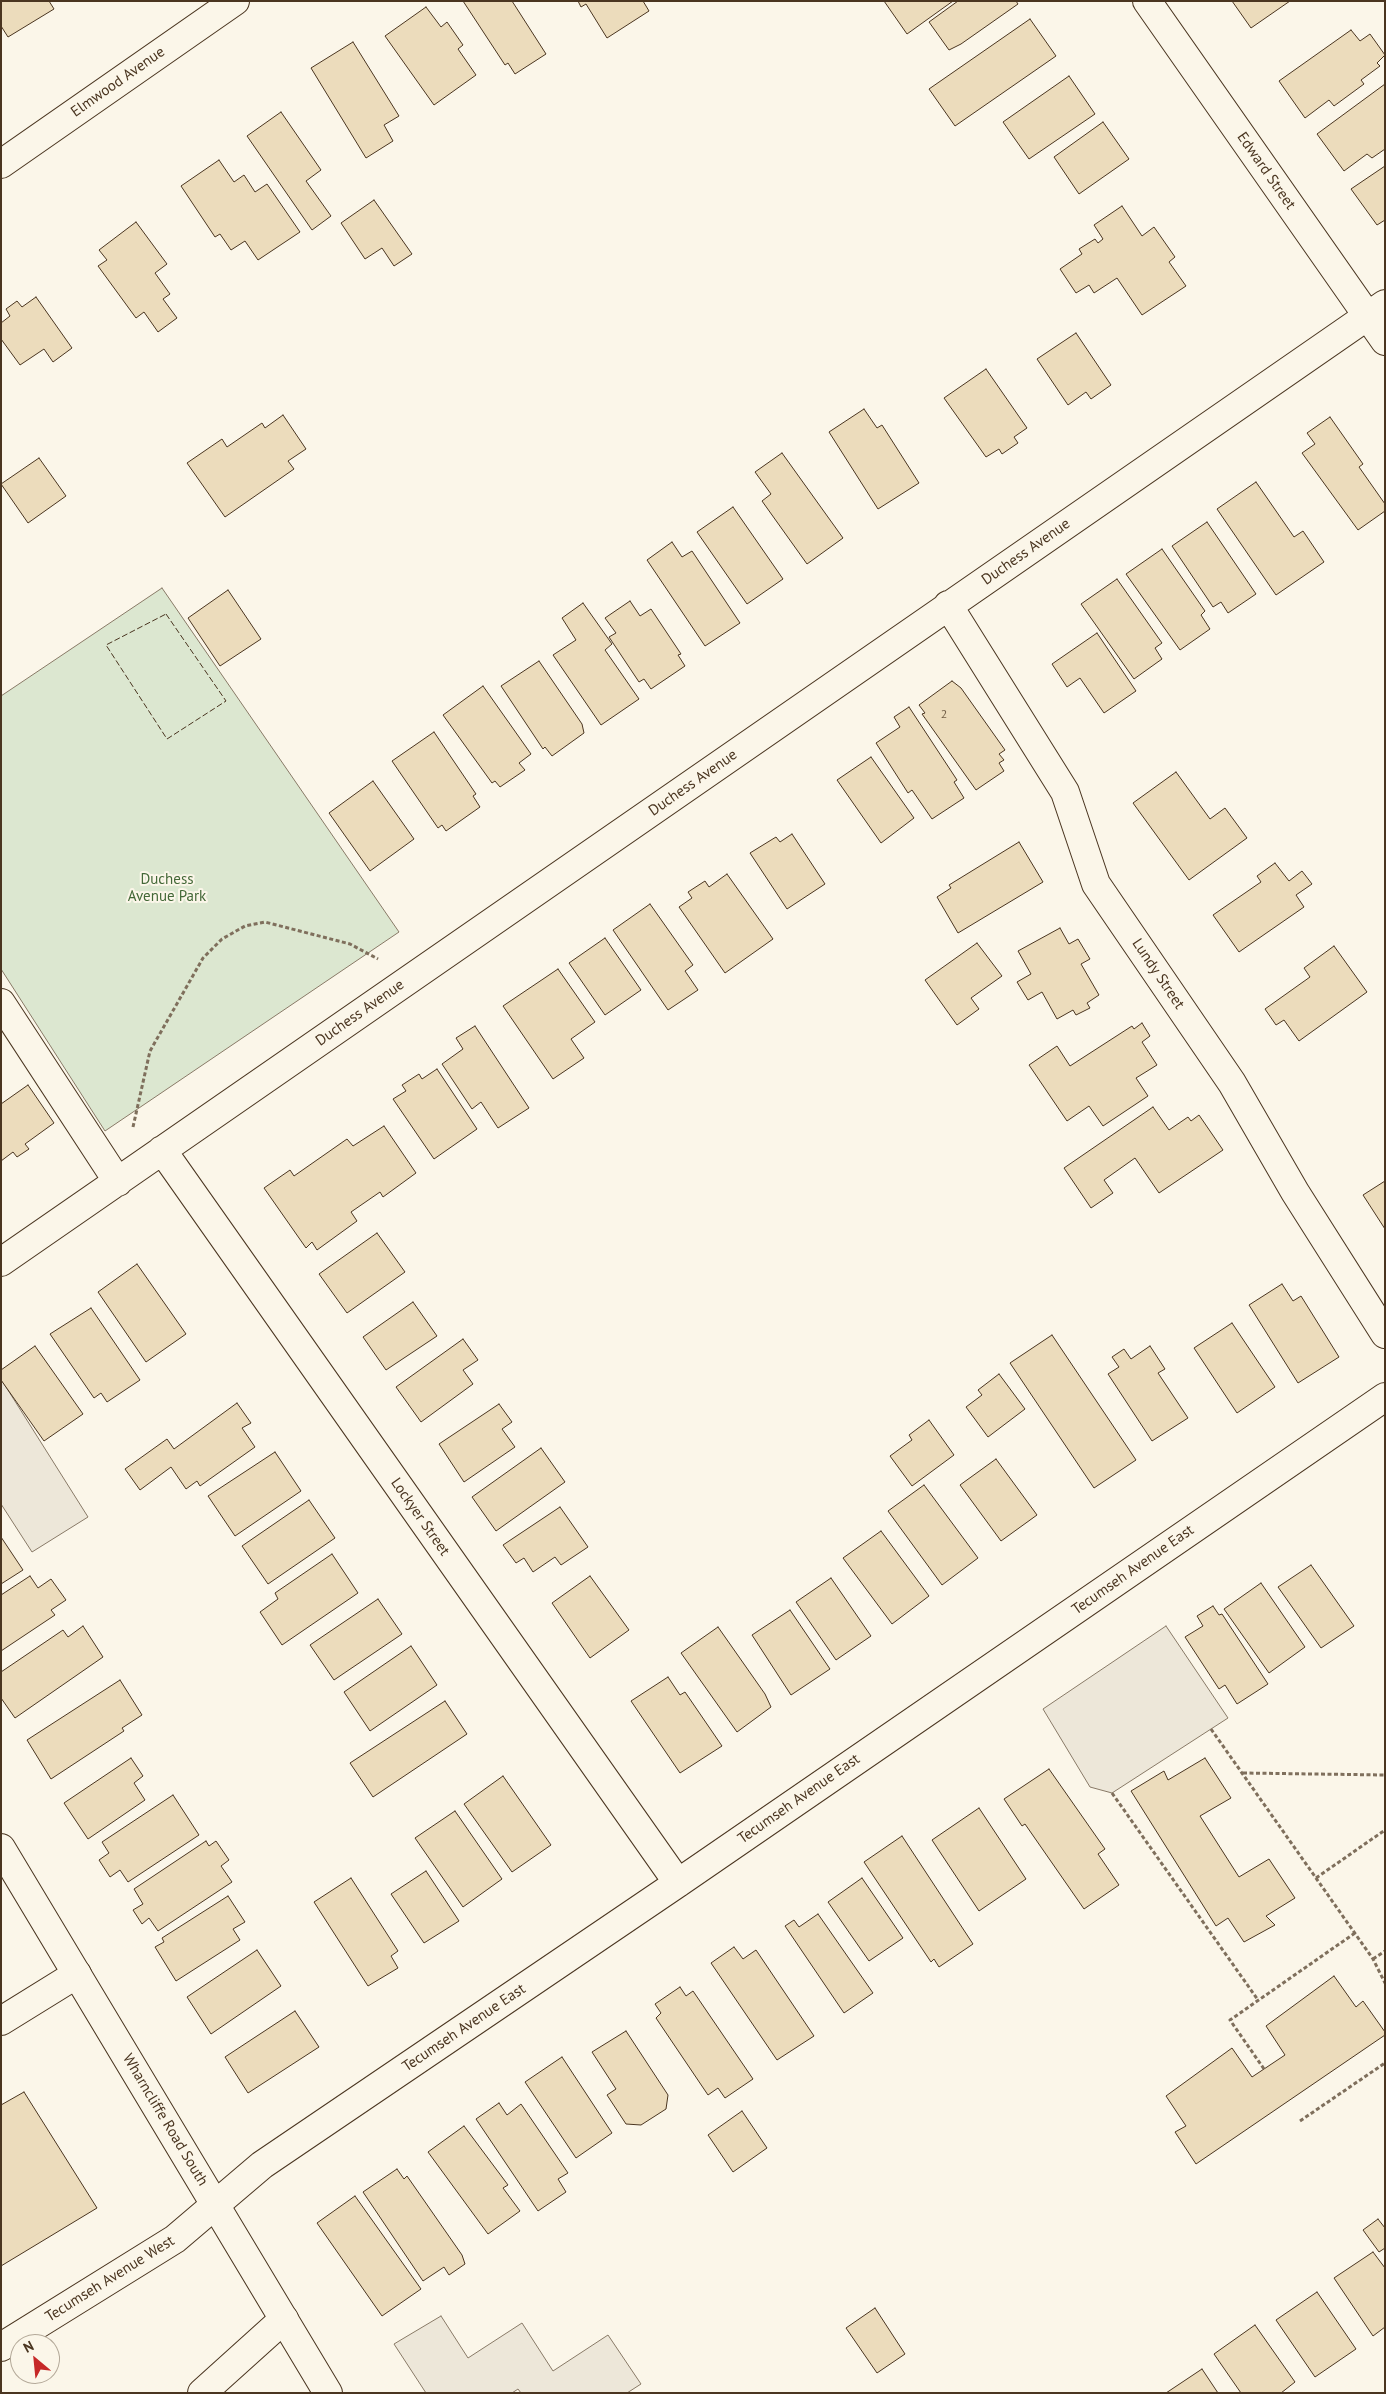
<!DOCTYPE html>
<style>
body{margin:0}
#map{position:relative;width:1386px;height:2394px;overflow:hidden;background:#fbf6e9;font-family:"PT Sans",sans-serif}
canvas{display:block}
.frame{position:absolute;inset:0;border:2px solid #4a3520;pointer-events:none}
.north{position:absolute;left:10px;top:2334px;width:50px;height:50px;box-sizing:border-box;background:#fbf6e9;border:1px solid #b4a999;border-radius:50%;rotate:332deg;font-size:14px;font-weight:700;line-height:20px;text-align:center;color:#4a3520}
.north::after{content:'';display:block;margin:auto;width:18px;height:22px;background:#c62828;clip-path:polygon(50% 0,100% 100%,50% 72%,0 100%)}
</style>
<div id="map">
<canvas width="1386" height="2394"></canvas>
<div class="frame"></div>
<div class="north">N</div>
</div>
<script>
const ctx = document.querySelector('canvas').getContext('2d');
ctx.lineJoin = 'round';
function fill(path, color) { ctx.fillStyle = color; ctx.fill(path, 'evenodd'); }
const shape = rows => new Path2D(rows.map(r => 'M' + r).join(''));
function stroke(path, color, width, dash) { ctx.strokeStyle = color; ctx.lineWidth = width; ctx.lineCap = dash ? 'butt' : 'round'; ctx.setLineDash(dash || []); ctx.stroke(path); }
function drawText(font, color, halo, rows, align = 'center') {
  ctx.font = font + ' "PT Sans",sans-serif'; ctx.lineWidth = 4; ctx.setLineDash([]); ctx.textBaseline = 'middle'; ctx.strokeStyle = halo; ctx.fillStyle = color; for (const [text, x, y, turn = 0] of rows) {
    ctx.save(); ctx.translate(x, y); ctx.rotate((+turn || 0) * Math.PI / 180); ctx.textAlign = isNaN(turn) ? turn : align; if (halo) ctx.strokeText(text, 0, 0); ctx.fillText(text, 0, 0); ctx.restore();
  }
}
const green = shape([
 [162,588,399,932,105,1131,1,969,1,696,162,588]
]);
fill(green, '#dce7d0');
stroke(green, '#887966', 1);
const parking = shape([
 [1,1379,88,1517,32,1552,1,1504,1,1379],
 [1166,1626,1228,1718,1112,1793,1090,1787,1043,1709,1166,1626],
 [441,2316,468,2358,522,2323,553,2371,608,2335,641,2384,627,2393,521,2393,518,2389,512,2393,426,2393,394,2344,441,2316]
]);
fill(parking, '#ede7d9');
stroke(parking, '#887966', 1);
const building = shape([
 [1,1,49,1,54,9,8,37,1,26,1,1],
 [463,1,512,1,546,54,515,74,508,63,505,65,463,1],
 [578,1,643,1,649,11,607,38,586,4,581,7,578,1],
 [884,1,953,1,907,34,884,1],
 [958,1,1016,1,1018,4,961,44,949,50,929,22,958,1],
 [1232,1,1290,1,1251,28,1232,1],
 [426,7,441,27,447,22,463,45,458,49,476,75,434,105,385,36,426,7],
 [1030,19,1056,56,955,126,929,89,1030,19],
 [1351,30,1360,41,1370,34,1385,55,1377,63,1380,66,1361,80,1364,84,1334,106,1329,100,1305,118,1279,81,1351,30],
 [353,42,399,116,384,125,393,141,366,158,311,68,353,42],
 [1069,76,1095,114,1029,159,1003,122,1069,76],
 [1385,84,1385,149,1372,158,1367,154,1344,171,1317,134,1385,84],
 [281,112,321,170,306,181,331,216,312,230,247,136,281,112],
 [1103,122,1129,159,1079,194,1054,157,1103,122],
 [219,160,234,182,244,175,255,192,267,184,300,232,258,260,245,241,231,250,220,234,215,237,181,186,219,160],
 [1385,166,1385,220,1377,225,1351,189,1385,166],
 [374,200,412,254,394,266,382,248,365,259,341,223,374,200],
 [1122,206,1142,236,1154,227,1175,257,1169,262,1186,286,1142,315,1117,278,1094,293,1089,285,1076,293,1060,269,1082,254,1079,249,1095,239,1098,243,1103,239,1094,225,1122,206],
 [136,222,167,264,155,273,170,294,163,299,177,318,158,332,144,312,136,318,98,266,107,260,99,250,136,222],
 [36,297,72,348,53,362,44,349,20,365,1,339,1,323,10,316,6,309,17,301,22,307,36,297],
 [1076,333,1111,385,1091,399,1086,392,1068,405,1037,359,1076,333],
 [986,369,1027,428,1014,437,1018,443,1002,454,999,449,986,457,944,398,986,369],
 [864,409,877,428,882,425,919,483,878,509,829,432,864,409],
 [283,415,306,449,288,461,294,469,225,517,187,463,222,439,227,447,262,423,265,428,283,415],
 [1330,417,1363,464,1359,467,1385,504,1385,511,1358,530,1302,453,1315,444,1307,433,1330,417],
 [782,453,843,538,807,564,762,501,771,494,755,472,782,453],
 [39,458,66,496,28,523,1,484,39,458],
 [1256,482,1294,537,1303,531,1324,562,1276,595,1217,509,1256,482],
 [733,507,783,579,747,604,697,532,733,507],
 [1207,522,1256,594,1228,613,1221,602,1213,607,1172,546,1207,522],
 [672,542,682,557,692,551,740,623,705,646,647,560,672,542],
 [1162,549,1205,611,1201,615,1210,629,1180,650,1126,574,1162,549],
 [1117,579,1162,643,1155,648,1162,659,1134,679,1081,604,1117,579],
 [228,590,261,639,220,666,188,618,228,590],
 [630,601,640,616,651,609,681,654,678,655,685,666,651,689,644,679,639,682,609,637,616,633,605,618,630,601],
 [583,603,612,644,605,650,639,699,601,725,553,655,576,640,562,618,583,603],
 [1097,633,1136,691,1104,713,1080,678,1067,687,1052,664,1097,633],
 [539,661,582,724,584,733,552,756,545,747,543,749,501,686,539,661],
 [952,681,961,688,1005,750,999,754,1004,760,999,763,1004,771,976,790,922,714,925,713,919,705,952,681],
 [483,686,531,754,519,763,525,770,500,787,495,781,492,783,443,715,483,686],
 [909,707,957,780,954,782,964,798,932,819,912,790,908,793,876,743,900,727,894,717,909,707],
 [434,732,476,794,473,796,480,807,446,831,442,825,438,828,392,761,434,732],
 [871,757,914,818,881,843,837,780,871,757],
 [1176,772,1210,819,1225,808,1247,838,1189,880,1133,803,1176,772],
 [373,781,414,839,370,871,329,813,373,781],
 [792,834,825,884,787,909,750,853,776,837,780,842,792,834],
 [1019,842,1043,882,958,933,937,897,951,888,949,885,1019,842],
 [1275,863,1289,881,1302,871,1312,884,1296,895,1304,907,1239,952,1213,915,1261,882,1257,876,1275,863],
 [727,874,773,939,725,973,679,907,692,898,688,892,705,881,709,887,727,874],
 [650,904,693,965,685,971,698,990,668,1010,613,930,650,904],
 [1060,928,1069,944,1078,939,1090,959,1081,964,1099,995,1087,1003,1090,1008,1076,1015,1073,1010,1057,1019,1042,992,1028,1000,1017,982,1031,974,1018,951,1060,928],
 [605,938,641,990,605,1015,569,963,605,938],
 [977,943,1002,976,971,998,979,1009,957,1025,925,980,977,943],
 [1334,946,1367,992,1299,1041,1284,1020,1276,1025,1265,1009,1310,977,1304,968,1334,946],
 [558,969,595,1022,571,1039,584,1058,553,1079,503,1006,558,969],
 [1142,1023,1150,1036,1142,1042,1157,1065,1136,1078,1148,1096,1103,1126,1089,1106,1067,1121,1029,1065,1057,1046,1070,1066,1132,1026,1134,1029,1142,1023],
 [475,1026,529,1108,498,1128,481,1102,472,1109,442,1064,463,1049,456,1038,475,1026],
 [437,1069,477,1129,434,1159,393,1099,406,1091,402,1085,419,1074,422,1079,437,1069],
 [28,1085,54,1123,25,1144,29,1149,17,1157,13,1152,1,1161,1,1104,28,1085],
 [1153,1107,1169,1130,1188,1117,1191,1121,1199,1115,1223,1150,1159,1193,1135,1158,1104,1180,1113,1193,1091,1208,1064,1168,1153,1107],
 [384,1126,416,1173,383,1197,380,1192,351,1212,357,1221,317,1250,312,1242,306,1248,264,1188,290,1170,294,1176,347,1139,353,1146,384,1126],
 [1385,1181,1385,1229,1363,1195,1385,1181],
 [377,1233,405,1272,347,1313,319,1274,377,1233],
 [137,1264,186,1334,146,1362,98,1292,137,1264],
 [1282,1284,1293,1301,1301,1296,1339,1357,1298,1383,1249,1305,1282,1284],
 [413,1302,437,1336,386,1370,363,1337,413,1302],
 [91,1308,140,1380,107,1402,101,1393,94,1398,50,1334,91,1308],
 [1232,1323,1275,1387,1237,1413,1194,1348,1232,1323],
 [1052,1335,1136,1460,1094,1488,1010,1363,1052,1335],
 [463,1339,478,1360,463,1370,473,1384,421,1422,396,1387,463,1339],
 [35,1346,83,1414,44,1441,1,1380,1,1370,35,1346],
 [1150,1346,1165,1369,1158,1373,1188,1418,1152,1441,1108,1374,1119,1367,1112,1357,1124,1349,1131,1359,1150,1346],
 [999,1374,1025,1409,988,1437,966,1407,982,1395,978,1390,999,1374],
 [237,1403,251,1423,242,1428,255,1447,200,1486,197,1481,186,1489,171,1467,140,1490,125,1469,167,1439,174,1449,237,1403],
 [499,1404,512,1422,502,1429,515,1447,464,1482,439,1444,499,1404],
 [929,1420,954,1455,912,1486,890,1456,912,1440,909,1435,929,1420],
 [541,1448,565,1482,496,1531,472,1497,541,1448],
 [275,1452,301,1491,235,1536,208,1496,275,1452],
 [996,1459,1037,1515,1001,1541,960,1485,996,1459],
 [924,1485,978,1558,942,1585,888,1511,924,1485],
 [309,1500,335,1538,268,1584,242,1546,309,1500],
 [560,1507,588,1547,561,1565,555,1557,533,1572,524,1558,516,1563,503,1545,560,1507],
 [881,1531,929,1596,892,1624,843,1558,881,1531],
 [1,1537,23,1570,1,1584,1,1537],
 [332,1554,358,1593,282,1645,260,1612,278,1599,275,1593,332,1554],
 [1311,1565,1354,1626,1321,1648,1278,1587,1311,1565],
 [30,1576,38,1588,51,1579,66,1600,51,1610,55,1615,1,1651,1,1595,30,1576],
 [590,1576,629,1630,590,1658,552,1603,590,1576],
 [831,1578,871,1636,836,1660,796,1602,831,1578],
 [1261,1583,1305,1647,1269,1673,1224,1609,1261,1583],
 [378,1599,402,1634,334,1680,310,1645,378,1599],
 [1213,1606,1219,1615,1222,1614,1268,1684,1237,1704,1225,1685,1219,1689,1185,1637,1203,1626,1197,1616,1213,1606],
 [790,1610,830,1669,791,1695,752,1635,790,1610],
 [83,1626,103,1657,15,1718,1,1698,1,1672,63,1630,68,1637,83,1626],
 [718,1627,765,1694,771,1707,737,1732,681,1653,718,1627],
 [411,1646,437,1685,370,1731,344,1692,411,1646],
 [668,1677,680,1695,685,1692,722,1746,680,1773,631,1701,668,1677],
 [120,1680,142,1715,122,1728,124,1731,51,1779,27,1740,120,1680],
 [445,1701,467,1734,373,1797,350,1763,445,1701],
 [131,1758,143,1776,134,1783,145,1800,88,1839,64,1803,131,1758],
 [1205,1758,1231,1798,1200,1816,1239,1877,1269,1859,1295,1898,1266,1916,1275,1925,1244,1942,1228,1918,1216,1926,1131,1791,1164,1771,1168,1780,1205,1758],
 [1049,1769,1105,1849,1098,1854,1119,1885,1084,1909,1025,1824,1022,1826,1004,1799,1049,1769],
 [503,1776,551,1845,512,1872,464,1804,503,1776],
 [173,1795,199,1835,128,1882,120,1870,110,1877,99,1860,109,1853,102,1842,173,1795],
 [979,1808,1026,1879,979,1911,932,1840,979,1808],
 [455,1811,502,1879,463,1907,415,1838,455,1811],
 [902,1836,973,1944,939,1967,934,1959,931,1962,864,1862,902,1836],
 [206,1841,209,1846,216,1841,229,1860,221,1866,232,1882,158,1931,149,1918,142,1924,133,1910,143,1904,134,1889,206,1841],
 [426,1871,459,1921,424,1943,391,1894,426,1871],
 [351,1878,398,1951,391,1956,398,1968,368,1986,314,1902,351,1878],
 [862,1878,903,1938,869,1961,828,1902,862,1878],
 [228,1896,245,1922,233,1929,240,1940,176,1981,155,1947,164,1942,162,1938,228,1896],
 [818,1914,873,1993,844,2013,785,1926,794,1920,799,1927,818,1914],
 [734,1947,743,1959,756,1950,814,2036,777,2060,711,1963,734,1947],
 [257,1950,281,1986,211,2034,187,1997,257,1950],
 [1334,1976,1356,2007,1363,2001,1385,2032,1385,2035,1196,2164,1175,2132,1186,2126,1166,2096,1232,2048,1252,2077,1285,2055,1266,2026,1334,1976],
 [680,1987,686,1996,693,1991,753,2079,725,2098,718,2088,708,2095,656,2018,661,2013,655,2004,680,1987],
 [295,2011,319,2047,248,2093,225,2057,295,2011],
 [626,2031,668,2095,666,2109,641,2125,626,2124,607,2095,616,2089,592,2052,626,2031],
 [562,2057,612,2133,576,2158,525,2082,562,2057],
 [24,2092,97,2208,1,2266,1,2105,24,2092],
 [499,2103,507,2115,521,2104,568,2173,558,2179,566,2192,538,2211,476,2119,499,2103],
 [742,2111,767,2148,733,2172,708,2135,742,2111],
 [464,2126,508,2185,503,2188,520,2211,488,2234,428,2152,464,2126],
 [397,2169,404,2179,407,2176,462,2255,465,2264,449,2275,444,2267,423,2281,363,2192,397,2169],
 [355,2196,421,2289,382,2316,317,2223,355,2196],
 [1378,2219,1385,2228,1385,2248,1379,2252,1363,2230,1378,2219],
 [1373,2252,1385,2268,1385,2327,1373,2336,1334,2278,1373,2252],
 [1317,2292,1356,2349,1315,2377,1276,2320,1317,2292],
 [875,2308,905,2354,877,2373,846,2328,875,2308],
 [1255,2325,1295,2382,1281,2393,1241,2393,1214,2354,1255,2325],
 [1202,2369,1218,2393,1166,2393,1202,2369]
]);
fill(building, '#ecdcbc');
stroke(building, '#4a3520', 1);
const minor = shape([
 [1147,1,1385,341],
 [1,164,235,1],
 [948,605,1065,792,1096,884,1232,1083,1295,1192,1385,1334],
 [1,1003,118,1182],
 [162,1150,678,1883],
 [1,1262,1385,304],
 [1,2021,77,1974],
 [1,2347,175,2239,262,2165,678,1883,1385,1397],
 [202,2393,284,2319]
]);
const major = shape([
 [1,1848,328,2393]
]);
stroke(minor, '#4a3520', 30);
stroke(major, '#4a3520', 30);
stroke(shape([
 [133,1127,150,1051,203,958,222,939,245,926,265,922,350,944,378,959],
 [1211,1729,1373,1959,1385,1983],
 [1243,1773,1385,1775],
 [1112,1793,1258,2000],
 [1316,1878,1385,1830],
 [1373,1959,1385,1951],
 [1264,2069,1230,2020,1355,1933],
 [1300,2121,1385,2063]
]), '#7f6f5c', 3, [4, 2.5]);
stroke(minor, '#fbf6e9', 28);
stroke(major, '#fbf6e9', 28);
stroke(shape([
 [166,614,226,701,167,739,106,645,166,614]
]), '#4a3520', 1, [6, 2.5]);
drawText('12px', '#725f47', null, [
 ["2",944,715]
]);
drawText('15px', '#4a3520', '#fbf6e9', [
 ["Elmwood Avenue",118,82,-35],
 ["Edward Street",1266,171,55],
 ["Duchess Avenue",1026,552,-35],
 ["Duchess Avenue",693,783,-35],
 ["Lundy Street",1158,974,56],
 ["Duchess Avenue",360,1013,-35],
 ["Lockyer Street",420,1517,55],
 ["Tecumseh Avenue East",1133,1570,-35],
 ["Tecumseh Avenue East",799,1799,-35],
 ["Tecumseh Avenue East",464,2028,-34],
 ["Wharncliffe Road South",165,2120,59],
 ["Tecumseh Avenue West",110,2279,-32]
]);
drawText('15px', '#436837', '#fbf6e9', [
 ["Duchess",167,880],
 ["Avenue Park",167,897]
]);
</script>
